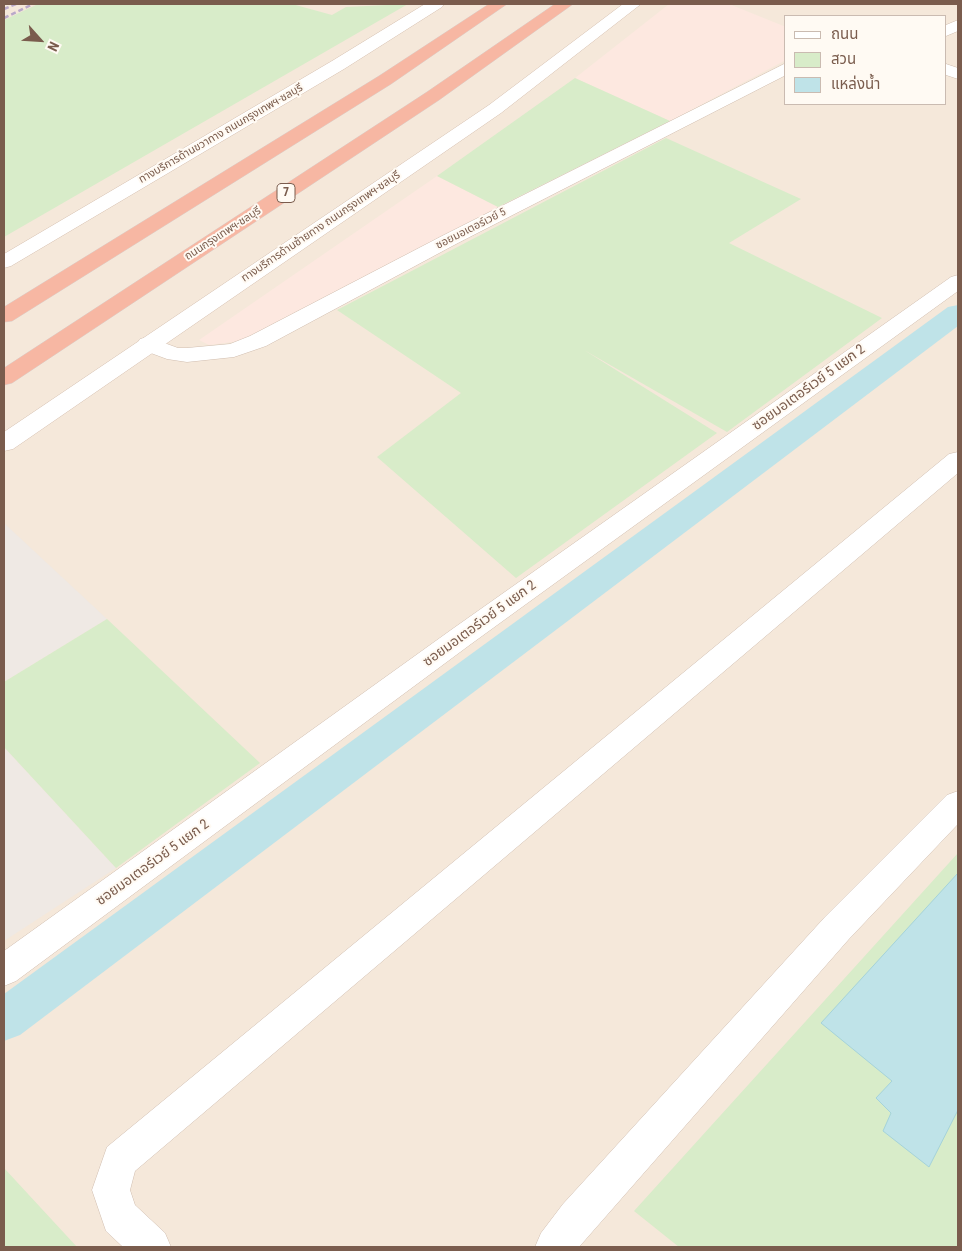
<!DOCTYPE html>
<meta charset="utf-8">
<style>
body{margin:0}
#map{position:relative;width:962px;height:1251px;overflow:hidden;background:#fdf6ec;font-family:"Roboto Condensed","Noto Sans Thai",sans-serif}
canvas{display:block}
.frame{position:absolute;inset:0;border:5px solid #7a5c4d;pointer-events:none}
.legend{position:absolute;left:784px;top:15px;width:162px;height:90px;box-sizing:border-box;background:#fffaf3;border:1px solid #cabbb1;margin:0;padding:6px 9px;list-style:none;font-size:15px;color:#7a5c4d}
.legend li{display:flex;align-items:center;gap:10px;height:25px}
.legend b{width:25px;border:1px solid #cabbb1}
.north{position:absolute;left:15px;top:15px;width:50px;height:50px;-webkit-text-stroke:4px #fffaf3;paint-order:stroke;rotate:116deg;font-size:14px;font-weight:700;line-height:20px;text-align:center;color:#7a5c4d}
.north::after{content:'';display:block;margin:auto;width:18px;height:22px;background:#7a5c4d;clip-path:polygon(50% 0,100% 100%,50% 72%,0 100%)}
</style>
<div id="map">
<canvas width="962" height="1251"></canvas>
<div class="frame"></div>
<ul class="legend">
<li><b style="height:6px;background:#fff"></b>ถนน</li>
<li><b style="height:14px;background:#d8ecc9"></b>สวน</li>
<li><b style="height:14px;background:#bfe3e8"></b>แหล่งน้ำ</li>
</ul>
<div class="north">N</div>
</div>
<script>
const ctx = document.querySelector('canvas').getContext('2d');
ctx.lineJoin = 'round';
function fill(path, color) { ctx.fillStyle = color; ctx.fill(path, 'evenodd'); }
const shape = rows => new Path2D(rows.map(r => 'M' + r).join(''));
function stroke(path, color, width, dash) { ctx.strokeStyle = color; ctx.lineWidth = width; ctx.lineCap = dash ? 'butt' : 'round'; ctx.setLineDash(dash || []); ctx.stroke(path); }
function drawText(font, color, halo, rows, align = 'center') {
  ctx.font = font + ' "Roboto Condensed","Noto Sans Thai",sans-serif'; ctx.lineWidth = 4; ctx.setLineDash([]); ctx.textBaseline = 'middle'; ctx.strokeStyle = halo; ctx.fillStyle = color; for (const [text, x, y, turn = 0] of rows) {
    ctx.save(); ctx.translate(x, y); ctx.rotate((+turn || 0) * Math.PI / 180); ctx.textAlign = isNaN(turn) ? turn : align; if (halo) ctx.strokeText(text, 0, 0); ctx.fillText(text, 0, 0); ctx.restore();
  }
}
fill(shape([
 [4,4,958,4,958,1247,4,1247],
 [786,16,946,16,946,104,786,104]
]), '#f5e8da');
fill(shape([
 [669,4,729,4,786,27,786,60,670,121,575,78],
 [437,176,498,207,240,341,209,345,199,340]
]), '#fde8e0');
fill(shape([
 [4,523,107,619,4,682],
 [4,747,116,868,4,941]
]), '#efe9e4');
fill(shape([
 [38,4,292,4,332,15,346,7,408,4,4,237,4,20],
 [575,78,670,121,498,207,437,176],
 [666,138,801,199,729,243,882,318,727,432,584,350,717,433,516,578,377,457,461,393,337,310],
 [107,619,260,763,116,868,4,747,4,682],
 [958,853,958,1247,679,1247,634,1211],
 [4,1168,77,1247,4,1247]
]), '#d8ecc9');
const water = shape([
 [958,873,958,1110,929,1167,883,1131,891,1113,876,1098,892,1081,821,1023,958,873]
]);
fill(water, '#bfe3e8');
stroke(water, '#a5d3da', 1);
fill(shape([
 [958,305,958,326,20,1035,4,1041,4,994,948,307,958,305]
]), '#bfe3e8');
const minor = shape([
 [958,20,958,31,946,36,946,25,958,20],
 [786,63,786,75,456,244,266,346,234,357,187,362,167,359,140,349,137,344,140,339,148,337,178,348,187,348,230,344,250,336,442,236,786,63],
 [946,64,958,68,958,79,946,75,946,64],
 [958,275,958,291,471,644,16,981,4,986,4,951,451,630,951,277,958,275],
 [958,452,958,473,135,1171,130,1190,135,1205,165,1233,171,1247,123,1247,106,1231,92,1190,107,1147,949,454,958,452],
 [958,791,958,824,849,939,579,1247,535,1247,541,1233,563,1204,825,917,947,795,958,791]
]);
const secondary = shape([
 [425,4,444,4,442,7,344,69,11,266,4,268,4,254,332,61,425,4],
 [623,4,641,4,501,113,13,449,4,451,4,432,489,105,623,4]
]);
const motorway = shape([
 [489,4,507,4,391,84,12,321,4,322,4,307,379,76,489,4],
 [555,4,573,4,439,100,12,383,4,385,4,368,427,92,555,4]
]);
stroke(minor, '#d1beb0', 1);
stroke(secondary, '#d6c0b0', 1);
stroke(motorway, '#dad1cd', 1);
fill(minor, '#fff');
fill(secondary, '#fff');
fill(motorway, '#f7b7a3');
stroke(shape([
 [4,9,16,4],
 [4,18,33,4]
]), '#b9a8c9', 2.5, [5, 3]);
drawText('11px', '#7a5c4d', '#fffaf3', [
 ["ทางบริการด้านขวาทาง ถนนกรุงเทพฯ-ชลบุรี",221,134,-30],
 ["ทางบริการด้านซ้ายทาง ถนนกรุงเทพฯ-ชลบุรี",321,227,-34],
 ["ซอยมอเตอร์เวย์ 5",471,229,-27],
 ["ถนนกรุงเทพฯ-ชลบุรี",223,234,-33]
]);
for (const [x, y, w] of [
 [286,193,18]
]) { const box = new Path2D(); box.roundRect(x - w / 2, y - 9.5, w, 19, 4); ctx.fillStyle = '#fffaf3'; ctx.fill(box); stroke(box, '#7a5c4d', 1); }
drawText('bold 12px', '#7a5c4d', null, [
 ["7",286,193]
]);
drawText('14px', '#7a5c4d', '#fffaf3', [
 ["ซอยมอเตอร์เวย์ 5 แยก 2",809,388,-36],
 ["ซอยมอเตอร์เวย์ 5 แยก 2",480,624,-36],
 ["ซอยมอเตอร์เวย์ 5 แยก 2",153,863,-36]
]);
</script>
